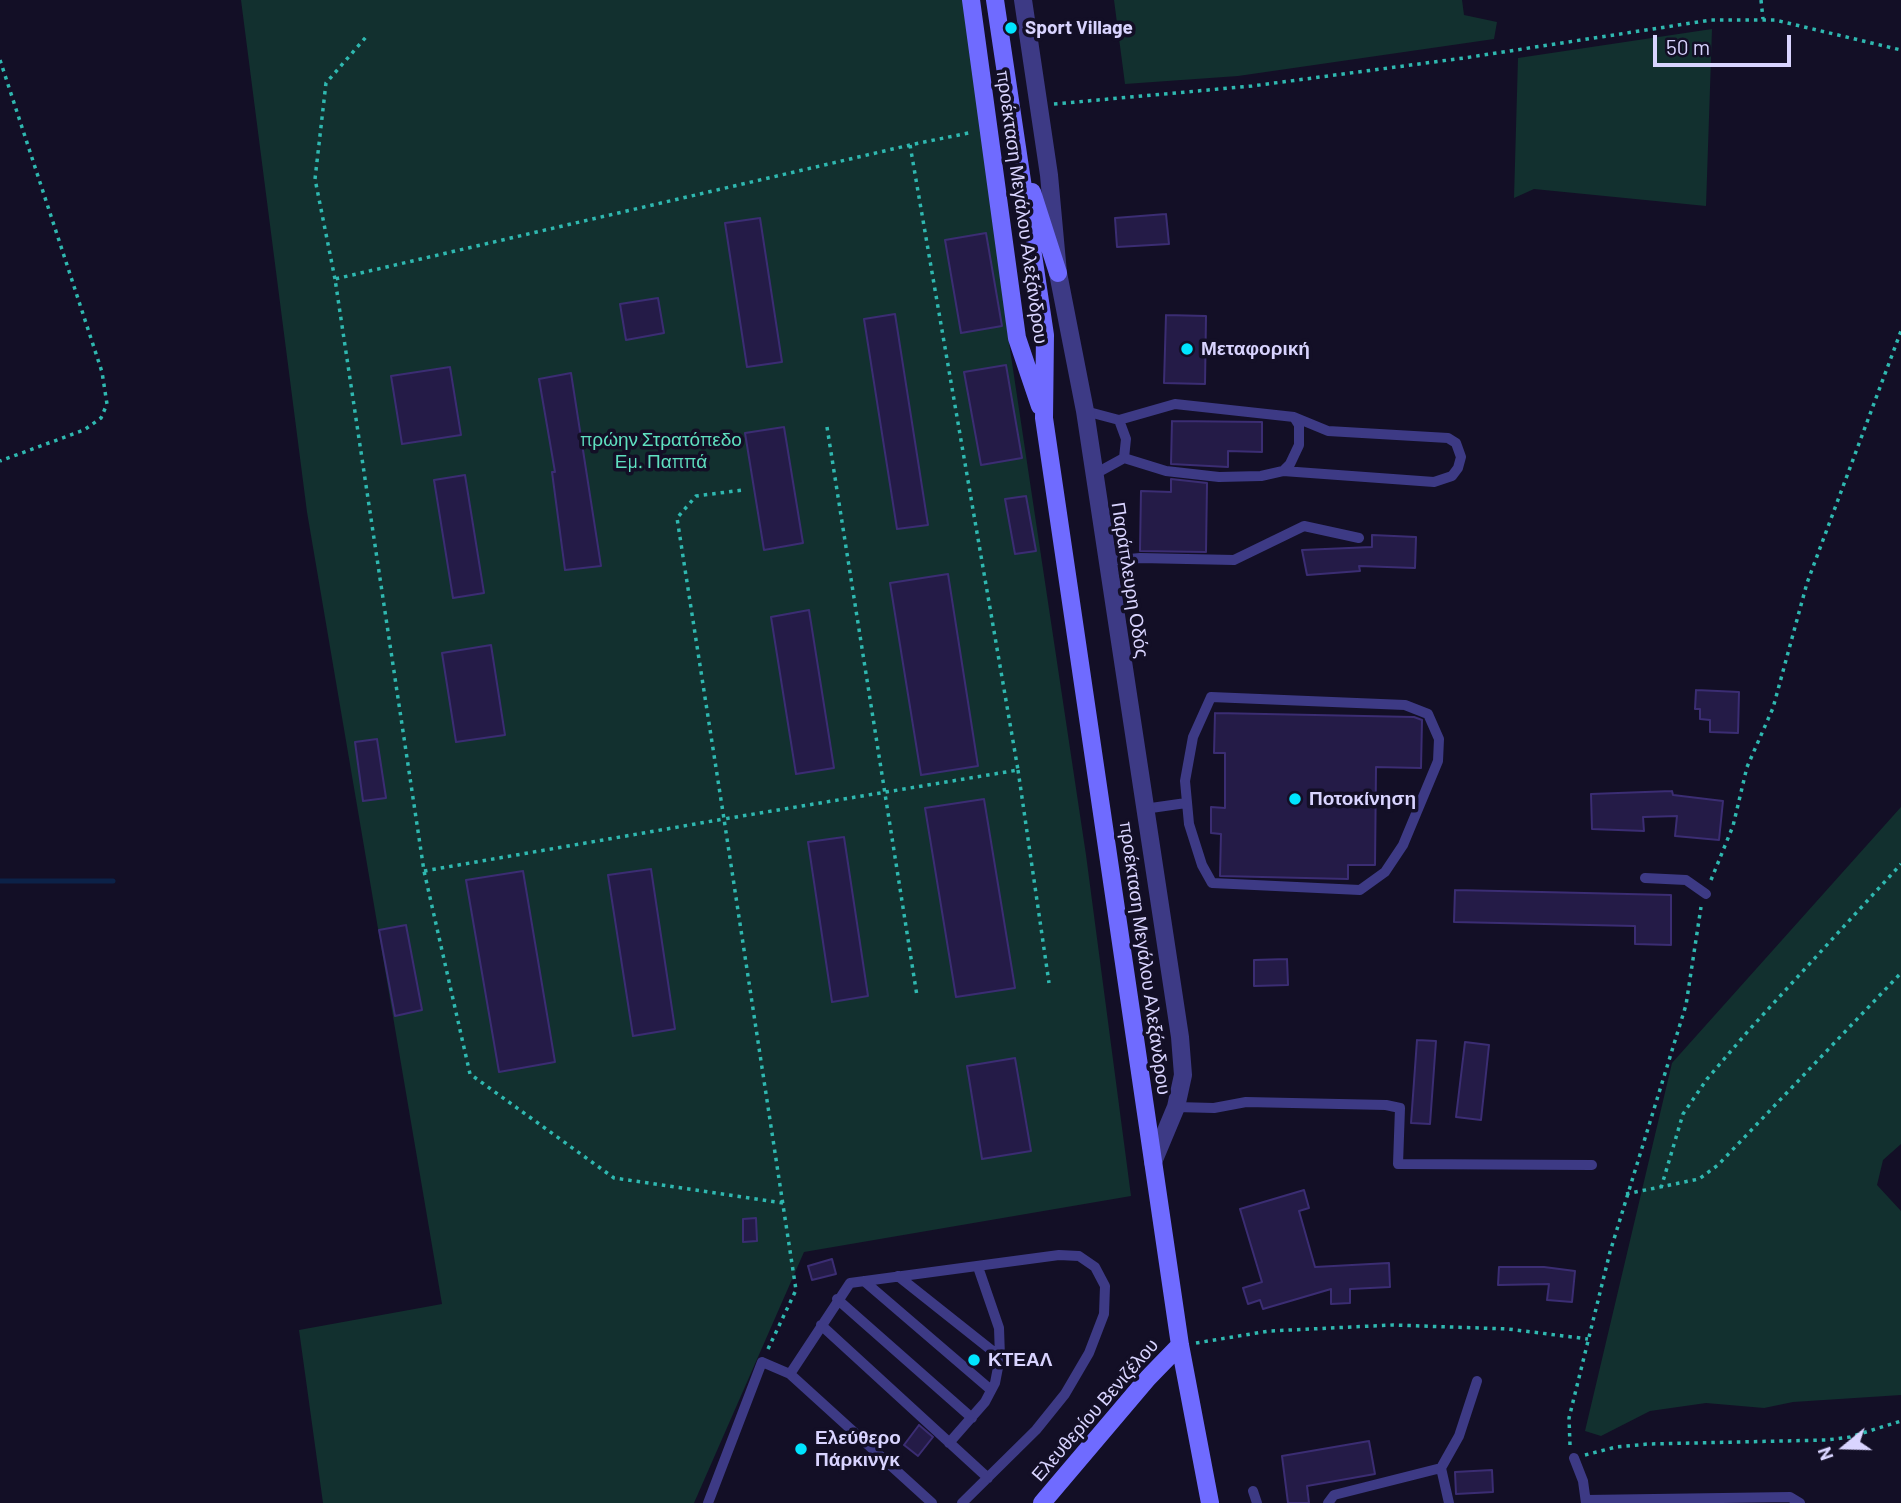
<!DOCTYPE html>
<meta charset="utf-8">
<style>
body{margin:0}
#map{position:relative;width:1901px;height:1503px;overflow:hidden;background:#130f26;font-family:Barlow,sans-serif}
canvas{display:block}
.north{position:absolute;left:1810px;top:1412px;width:70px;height:70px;-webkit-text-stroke:5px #130f26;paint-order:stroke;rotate:251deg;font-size:19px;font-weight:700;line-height:28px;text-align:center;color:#d9d4ff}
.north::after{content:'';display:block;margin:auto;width:24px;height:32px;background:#d9d4ff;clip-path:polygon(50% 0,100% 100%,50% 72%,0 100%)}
.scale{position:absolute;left:1653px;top:35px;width:138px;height:32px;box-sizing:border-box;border:4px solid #d9d4ff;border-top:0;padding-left:9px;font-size:21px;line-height:24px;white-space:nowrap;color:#d9d4ff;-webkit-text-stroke:5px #130f26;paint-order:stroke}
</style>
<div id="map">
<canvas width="1901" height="1503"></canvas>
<div class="north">N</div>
<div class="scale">50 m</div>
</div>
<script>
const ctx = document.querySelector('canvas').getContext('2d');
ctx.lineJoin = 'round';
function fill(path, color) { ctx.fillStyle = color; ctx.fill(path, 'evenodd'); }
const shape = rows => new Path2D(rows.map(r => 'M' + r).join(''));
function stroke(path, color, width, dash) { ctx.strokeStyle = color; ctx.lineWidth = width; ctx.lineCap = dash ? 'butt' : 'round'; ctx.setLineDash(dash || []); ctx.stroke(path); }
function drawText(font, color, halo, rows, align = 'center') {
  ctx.font = font + ' Barlow,sans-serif'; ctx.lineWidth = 7; ctx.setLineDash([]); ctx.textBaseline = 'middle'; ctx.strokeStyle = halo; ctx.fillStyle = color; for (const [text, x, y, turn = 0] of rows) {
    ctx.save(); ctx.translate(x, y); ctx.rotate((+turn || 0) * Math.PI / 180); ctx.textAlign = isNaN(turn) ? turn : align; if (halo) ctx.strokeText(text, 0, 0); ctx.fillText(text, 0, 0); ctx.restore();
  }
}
fill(shape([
 [241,0,966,0,1008,336,1086,855,1131,1196,804,1252,694,1503,323,1503,299,1330,442,1304,307,512],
 [1114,0,1462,0,1464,15,1497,22,1494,39,1238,76,1125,84],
 [1712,29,1706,206,1534,189,1514,198,1518,58],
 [1901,807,1901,1144,1883,1160,1877,1185,1901,1211,1901,1395,1793,1402,1764,1408,1706,1403,1650,1411,1601,1436,1585,1431,1672,1063]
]), '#12302f');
stroke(shape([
 [0,881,113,881]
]), '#0c2248', 5);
const building = shape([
 [1166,214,1169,244,1117,247,1115,218,1166,214],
 [760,218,782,362,747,367,725,223,760,218],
 [986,233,1002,326,961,333,945,240,986,233],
 [658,298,664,333,626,340,620,304,658,298],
 [895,314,928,525,897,529,864,319,895,314],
 [1166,315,1206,316,1205,384,1164,383,1166,315],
 [1006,365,1022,458,981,465,964,372,1006,365],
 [450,367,461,435,402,444,391,376,450,367],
 [571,373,601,566,565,570,552,472,555,472,539,379,571,373],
 [1172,421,1262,422,1262,452,1228,451,1228,467,1171,464,1172,421],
 [784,427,803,543,764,550,745,433,784,427],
 [465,475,484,593,453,598,434,480,465,475],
 [1171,479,1207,483,1206,552,1140,551,1141,491,1171,492,1171,479],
 [1026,496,1036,551,1015,554,1005,499,1026,496],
 [1372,535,1416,537,1415,568,1359,566,1360,571,1307,575,1302,550,1372,547,1372,535],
 [948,574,978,766,921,775,890,583,948,574],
 [809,610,834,768,796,774,771,617,809,610],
 [491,645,505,735,456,742,442,653,491,645],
 [1696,690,1739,692,1738,733,1710,732,1710,720,1700,719,1700,709,1695,709,1696,690],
 [1215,713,1414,717,1422,720,1421,768,1376,767,1375,865,1348,865,1348,879,1220,876,1221,834,1211,833,1211,807,1225,808,1225,753,1214,753,1215,713],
 [377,739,386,798,363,801,355,742,377,739],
 [1672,791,1673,795,1723,801,1719,840,1675,836,1677,816,1643,817,1644,831,1592,829,1591,794,1672,791],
 [984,799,1015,988,956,997,925,808,984,799],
 [844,837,868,996,832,1002,808,842,844,837],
 [651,869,675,1029,633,1036,608,875,651,869],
 [523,871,555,1062,499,1072,466,880,523,871],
 [1455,890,1671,895,1671,945,1635,944,1635,926,1454,922,1455,890],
 [406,925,422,1010,395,1016,379,930,406,925],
 [1287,959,1288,985,1254,986,1254,960,1287,959],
 [1417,1040,1436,1041,1430,1124,1411,1123,1417,1040],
 [1465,1042,1489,1045,1481,1120,1456,1117,1465,1042],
 [1015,1058,1031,1151,982,1159,967,1066,1015,1058],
 [1304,1190,1309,1208,1299,1211,1315,1267,1389,1263,1390,1287,1350,1289,1350,1303,1331,1304,1331,1289,1263,1309,1260,1300,1248,1304,1243,1288,1262,1282,1240,1209,1304,1190],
 [756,1218,757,1241,743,1242,743,1219,756,1218],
 [832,1259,836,1274,812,1280,808,1266,832,1259],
 [1499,1267,1544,1267,1575,1271,1572,1302,1547,1300,1549,1284,1498,1285,1499,1267],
 [919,1425,933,1437,918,1456,904,1445,919,1425],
 [1369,1441,1375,1474,1307,1486,1309,1503,1288,1503,1282,1456,1369,1441],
 [1492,1470,1493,1492,1456,1494,1455,1472,1492,1470]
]);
fill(building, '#241b47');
stroke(building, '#3b2d73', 2);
stroke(shape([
 [1761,0,1763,19],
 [0,60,102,372,107,404,101,418,84,430,0,461],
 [1054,104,1252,86,1464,58,1711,20,1775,20,1901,50],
 [335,279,315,179,326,83,366,37],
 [827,427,917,996],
 [1018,770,1049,983],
 [424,871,724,819,677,518,696,496,743,490],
 [1711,880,1733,826,1747,767,1773,708,1807,583,1901,331],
 [1661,1188,1683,1114,1707,1079,1749,1030,1901,864],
 [1626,1194,1699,1179,1718,1165,1901,973],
 [783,1203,614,1178,470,1074,424,871,335,279,910,145],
 [1196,1343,1269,1331,1393,1325,1508,1329,1588,1339],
 [768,1349,796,1290,724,819,1018,770,910,145,973,132],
 [1570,1445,1569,1418,1610,1252,1686,1005,1701,907],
 [1585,1455,1616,1447,1648,1444,1827,1440,1850,1437,1901,1421]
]), '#2fb8b0', 3.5, [3.5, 5]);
stroke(shape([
 [1085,411,1119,420,1175,404,1294,417,1328,431,1448,438,1456,443,1461,457,1458,468,1452,476,1434,482,1283,471,1261,476,1219,477,1166,471,1124,458,1093,475],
 [1119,420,1126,439,1124,458],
 [1283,471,1290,464,1299,445,1299,425,1294,417],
 [1107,561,1140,558,1234,560,1304,526,1359,538],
 [1211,697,1405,705,1428,714,1439,739,1438,761,1403,845,1385,872,1360,890,1212,883,1202,865,1189,824,1185,781,1193,737,1211,697],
 [1144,809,1186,803],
 [1645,878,1686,880,1706,894],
 [1176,1107,1214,1108,1246,1102,1386,1105,1400,1108,1398,1164,1592,1165],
 [898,1276,1000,1357],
 [864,1281,991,1390],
 [837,1299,972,1418],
 [821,1325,988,1478],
 [790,1374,850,1283,1059,1255,1079,1256,1095,1267,1105,1286,1104,1314,1089,1353,1065,1394,1036,1430,962,1503],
 [949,1443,985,1402,995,1383,1000,1357,999,1328,978,1267],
 [1574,1458,1583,1481,1586,1503],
 [1253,1491,1257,1503],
 [1586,1500,1790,1497,1800,1503],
 [708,1503,762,1362,790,1374,932,1503],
 [1328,1503,1334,1495,1441,1468],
 [1449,1503,1441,1468,1459,1436,1477,1381]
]), '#3d3a85', 10);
stroke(shape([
 [1023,0,1049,175,1058,273,1085,411,1180,1037,1183,1075,1176,1107,1153,1162]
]), '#3d3a85', 18);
stroke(shape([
 [971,0,1017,338,1040,406],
 [995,0,1045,335,1044,418,1180,1345,1210,1503],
 [1032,192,1058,273],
 [1042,1503,1148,1378,1180,1345]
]), '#6f6bff', 18);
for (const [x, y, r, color] of [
 [1011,28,7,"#00e5ff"],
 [1187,349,7,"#00e5ff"],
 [1295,799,7,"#00e5ff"],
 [974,1360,7,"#00e5ff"],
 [801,1449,7,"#00e5ff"]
]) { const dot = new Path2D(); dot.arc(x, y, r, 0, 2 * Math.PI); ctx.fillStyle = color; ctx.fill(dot); stroke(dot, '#130f26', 2.5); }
drawText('bold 19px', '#d9d4ff', '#130f26', [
 ["Sport Village",1025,28],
 ["Μεταφορική",1201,349],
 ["Ποτοκίνηση",1309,799],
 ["ΚΤΕΑΛ",988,1360],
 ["Ελεύθερο",815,1438],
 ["Πάρκινγκ",815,1460]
], 'left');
drawText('19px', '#d9d4ff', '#130f26', [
 ["προέκταση Μεγάλου Αλεξάνδρου",1022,207,82],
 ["Παράπλευρη Οδός",1130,580,81],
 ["προέκταση Μεγάλου Αλεξάνδρου",1145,958,82],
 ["Ελευθερίου Βενιζέλου",1095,1410,-49]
]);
drawText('19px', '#5fe0c0', '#130f26', [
 ["πρώην Στρατόπεδο",661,440],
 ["Εμ. Παππά",661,462]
]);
</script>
